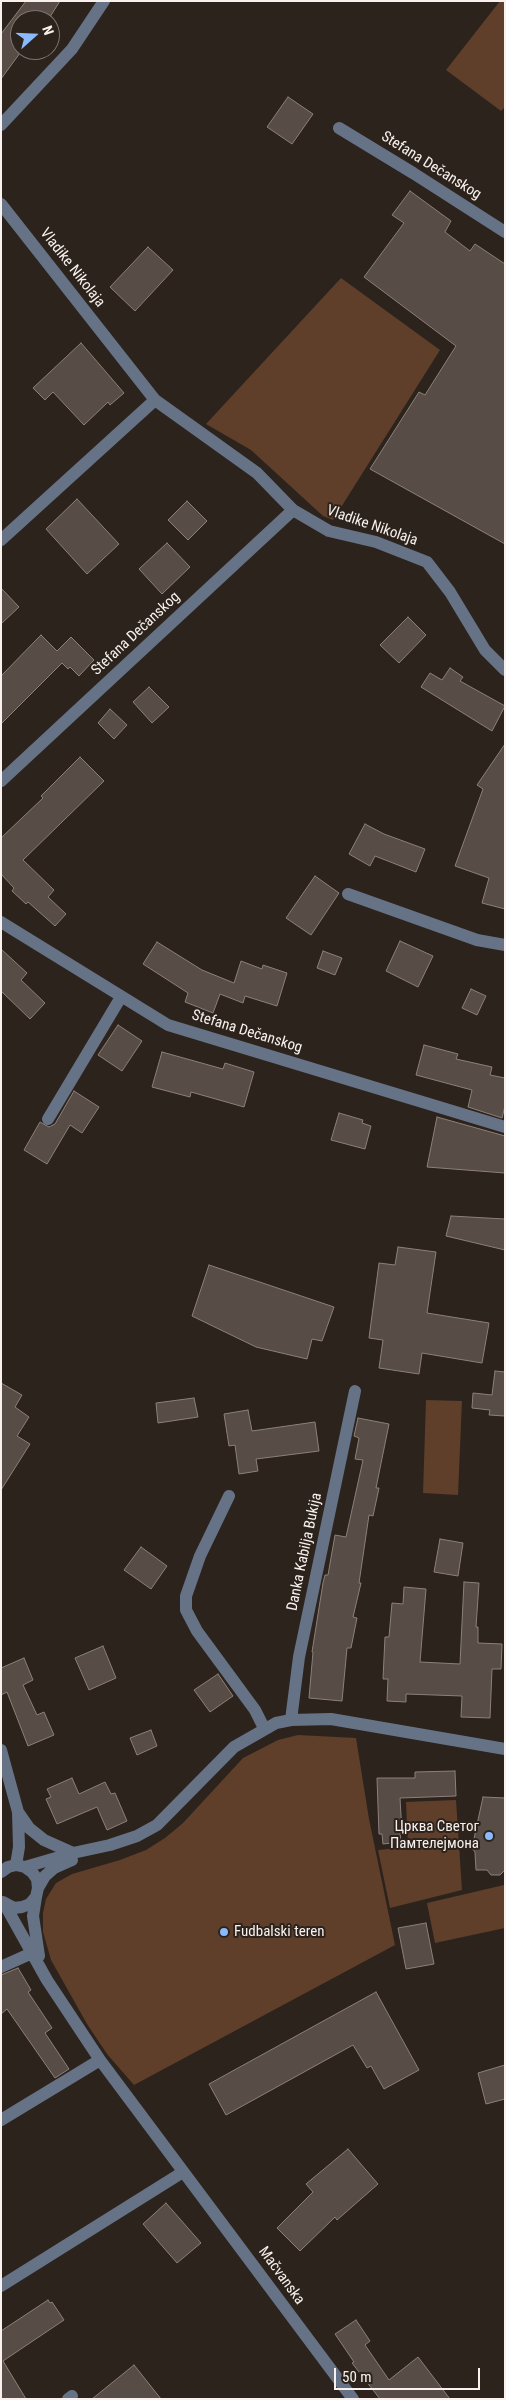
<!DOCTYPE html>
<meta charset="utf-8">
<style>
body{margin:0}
#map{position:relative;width:506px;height:2400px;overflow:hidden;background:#2c231d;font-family:"Roboto Condensed",sans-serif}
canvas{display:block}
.frame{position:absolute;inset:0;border:2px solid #f8f1ed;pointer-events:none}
.north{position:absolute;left:10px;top:10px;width:50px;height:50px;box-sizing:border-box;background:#2c231d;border:1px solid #7e7570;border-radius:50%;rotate:70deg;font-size:14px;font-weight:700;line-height:20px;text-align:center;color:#f8f1ed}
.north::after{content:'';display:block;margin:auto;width:18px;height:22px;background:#8abafc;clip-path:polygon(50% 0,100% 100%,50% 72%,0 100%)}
.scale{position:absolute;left:334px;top:2368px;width:146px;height:22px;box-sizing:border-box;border:2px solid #f8f1ed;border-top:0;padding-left:6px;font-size:15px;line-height:18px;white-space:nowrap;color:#f8f1ed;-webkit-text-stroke:4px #2c231d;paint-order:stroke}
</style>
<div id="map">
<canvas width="506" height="2400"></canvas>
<div class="frame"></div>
<div class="north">N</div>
<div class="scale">50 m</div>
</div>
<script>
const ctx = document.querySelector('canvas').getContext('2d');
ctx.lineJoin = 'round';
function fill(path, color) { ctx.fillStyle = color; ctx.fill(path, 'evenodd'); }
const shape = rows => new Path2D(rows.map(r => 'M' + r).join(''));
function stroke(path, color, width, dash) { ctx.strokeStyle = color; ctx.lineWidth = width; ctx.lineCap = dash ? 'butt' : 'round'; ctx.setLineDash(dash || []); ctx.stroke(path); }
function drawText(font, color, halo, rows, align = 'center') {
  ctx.font = font + ' "Roboto Condensed",sans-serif'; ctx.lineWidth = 4; ctx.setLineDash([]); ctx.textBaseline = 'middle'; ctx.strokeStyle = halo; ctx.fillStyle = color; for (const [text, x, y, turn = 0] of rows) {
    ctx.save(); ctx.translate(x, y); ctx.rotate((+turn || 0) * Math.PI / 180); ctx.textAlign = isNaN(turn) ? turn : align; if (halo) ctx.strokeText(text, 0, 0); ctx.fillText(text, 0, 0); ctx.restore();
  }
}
fill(shape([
 [500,1,505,1,505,107,501,111,446,70],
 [341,278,440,350,333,520,323,516,251,450,206,424],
 [426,1400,462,1401,458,1495,423,1493],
 [298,1735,356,1738,369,1819,395,1945,134,2085,107,2054,87,2024,51,1960,43,1932,43,1913,46,1899,56,1883,72,1874,120,1860,146,1850,165,1838,183,1823,243,1758,278,1740],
 [456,1800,462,1890,390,1908,378,1850,408,1847,406,1802],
 [504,1885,505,1928,435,1943,427,1903]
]), '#5f3e2a');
const building = shape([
 [26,1,60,1,48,20,20,20,20,53,1,79,1,34,26,1],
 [288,97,313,114,292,144,267,127,288,97],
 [410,191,451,221,445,232,470,251,475,244,505,264,505,544,370,469,419,392,425,395,456,346,364,277,404,223,392,215,410,191],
 [148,247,173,270,135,311,110,287,148,247],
 [81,343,124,393,110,405,108,402,84,425,53,392,45,400,33,388,81,343],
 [77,499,119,544,87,574,46,529,77,499],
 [187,501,207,521,188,540,168,520,187,501],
 [167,543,190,567,162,594,139,569,167,543],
 [1,588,19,607,1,624,1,588],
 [408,617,426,635,399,663,380,645,408,617],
 [41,635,57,651,71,637,94,660,79,676,70,667,68,669,62,663,1,724,1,676,41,635],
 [450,668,463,677,460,681,505,706,492,731,421,687,430,673,442,680,450,668],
 [149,687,169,707,152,723,133,702,149,687],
 [110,709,127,725,114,739,98,723,110,709],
 [505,744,505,909,482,903,489,878,455,866,483,789,477,785,505,744],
 [80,757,104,781,23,860,54,890,48,897,66,914,55,926,28,902,26,904,12,891,14,888,1,874,1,838,43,798,41,796,80,757],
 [365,824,384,834,425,849,416,872,375,856,370,866,349,854,365,824],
 [315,876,339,893,311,935,286,918,315,876],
 [400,941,433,956,418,987,386,971,400,941],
 [157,942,202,970,234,983,241,961,262,969,263,965,287,973,277,1006,245,996,243,1003,220,994,213,1013,185,1002,188,993,143,964,157,942],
 [1,949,27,973,21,980,45,1003,30,1019,1,991,1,949],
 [323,951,342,958,335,975,317,968,323,951],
 [471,989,486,996,477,1015,462,1008,471,989],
 [118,1025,142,1041,122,1071,98,1055,118,1025],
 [424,1045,458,1054,456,1059,492,1067,490,1075,505,1078,505,1106,502,1118,468,1107,472,1090,416,1075,424,1045],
 [162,1052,223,1069,225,1063,254,1072,244,1107,191,1092,190,1097,152,1087,162,1052],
 [74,1091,99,1107,82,1133,70,1125,47,1164,24,1150,40,1122,49,1127,55,1124,74,1091],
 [339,1113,363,1120,362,1123,371,1126,365,1149,331,1140,339,1113],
 [437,1117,505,1136,505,1173,427,1167,437,1117],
 [451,1216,505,1219,505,1250,446,1236,451,1216],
 [398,1247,436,1252,427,1313,489,1323,482,1363,422,1353,419,1374,379,1368,383,1340,369,1338,379,1263,395,1265,398,1247],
 [209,1265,334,1307,322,1341,312,1339,307,1359,256,1347,192,1316,209,1265],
 [495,1371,505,1372,505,1416,489,1415,490,1410,472,1408,473,1393,492,1395,495,1371],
 [1,1383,22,1395,15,1407,29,1417,17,1436,30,1444,1,1490,1,1383],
 [194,1398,198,1417,158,1423,156,1403,194,1398],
 [248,1410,252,1431,315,1422,319,1451,256,1459,258,1471,239,1474,235,1445,229,1446,224,1414,248,1410],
 [358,1418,389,1424,376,1488,379,1488,373,1516,369,1515,359,1583,361,1583,353,1617,357,1618,351,1648,347,1648,342,1701,309,1698,313,1652,312,1652,323,1583,325,1575,328,1575,335,1535,346,1537,363,1460,355,1459,359,1438,354,1436,358,1418],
 [440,1539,463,1543,458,1576,434,1572,440,1539],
 [141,1547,167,1566,151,1589,124,1570,141,1547],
 [464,1582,479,1583,476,1627,478,1627,478,1643,502,1644,501,1669,492,1669,490,1718,461,1717,462,1696,406,1694,406,1702,387,1701,388,1679,383,1679,385,1637,389,1637,392,1603,403,1604,404,1587,426,1589,420,1662,460,1664,464,1582],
 [103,1646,116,1678,89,1690,75,1658,103,1646],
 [24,1658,33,1680,23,1685,37,1715,44,1712,54,1735,28,1746,7,1692,1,1695,1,1668,24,1658],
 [218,1674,233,1696,210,1712,194,1690,218,1674],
 [151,1730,157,1746,137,1755,130,1738,151,1730],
 [455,1771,456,1796,400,1798,402,1833,400,1833,401,1842,383,1844,382,1834,379,1834,377,1778,415,1778,415,1772,455,1771],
 [72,1778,79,1794,105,1782,111,1794,115,1793,127,1821,107,1830,97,1807,57,1824,46,1799,51,1797,47,1789,72,1778],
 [483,1797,505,1798,505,1870,500,1875,491,1875,487,1870,476,1870,475,1852,472,1848,483,1797],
 [426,1923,434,1964,406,1969,398,1928,426,1923],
 [18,1968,31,1990,28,1992,52,2028,45,2033,69,2069,55,2078,7,2009,1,2014,1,1975,18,1968],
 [376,1992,419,2070,384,2089,371,2066,367,2068,353,2045,226,2115,209,2084,376,1992],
 [505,2065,505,2099,486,2104,478,2073,505,2065],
 [348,2149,378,2184,337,2220,335,2217,300,2251,277,2228,313,2192,306,2184,348,2149],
 [166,2203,201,2243,177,2263,143,2224,166,2203],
 [48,2300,50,2303,52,2302,64,2320,3,2361,26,2399,1,2399,1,2331,48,2300],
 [356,2320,370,2341,365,2345,389,2380,418,2357,450,2399,380,2399,352,2363,354,2362,335,2334,356,2320],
 [134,2365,161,2399,92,2399,134,2365]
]);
fill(building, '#574c46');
stroke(building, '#8d807a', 1);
stroke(shape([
 [1,125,72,49,104,1],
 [339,128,413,173,505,232],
 [1,204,155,400,257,473,293,510,329,531,376,542,427,562,450,592,485,650,505,670],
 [1,540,155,400],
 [1,781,293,510],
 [348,894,477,940,505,945],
 [1,922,168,1025,505,1127],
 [48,1119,121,997],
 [229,1496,200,1556,186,1596,186,1610,197,1631,255,1710,264,1728],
 [291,1720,299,1657,355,1391],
 [1,1750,18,1812,19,1847,16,1865],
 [18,1812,29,1828,44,1840,73,1853],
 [25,1867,73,1853,110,1845,137,1836,157,1825,234,1747,276,1723,291,1720,331,1719,505,1749],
 [1,1872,8,1867,16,1865,25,1867,32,1872,37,1879,38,1888,36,1897,30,1904,22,1907,14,1908,3,1902],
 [38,1888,45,1876,54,1868,72,1860],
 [36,1897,33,1916,39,1956],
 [5,1905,47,1980,100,2060,353,2399],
 [1,1967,32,1953],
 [1,2120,100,2060],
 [1,2286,183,2172],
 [68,2399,72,2396]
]), '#667386', 12);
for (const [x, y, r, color] of [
 [489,1836,5,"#8abafc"],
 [224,1932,5,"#8abafc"]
]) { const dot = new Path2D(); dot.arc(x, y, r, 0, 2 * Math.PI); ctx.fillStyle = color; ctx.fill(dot); stroke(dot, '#2c231d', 2); }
drawText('15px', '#f8f1ed', '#2c231d', [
 ["Stefana Dečanskog",431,166,32],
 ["Vladike Nikolaja",72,268,52],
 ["Vladike Nikolaja",372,526,19],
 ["Stefana Dečanskog",136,634,-43],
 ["Stefana Dečanskog",247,1032,17],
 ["Danka Kabilja Bukija",305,1552,-78],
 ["Mačvanska",281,2276,54]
]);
drawText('15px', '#f8f1ed', '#2c231d', [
 ["Црква Светог",479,1827],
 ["Памтелејмона",479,1844],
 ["Fudbalski teren",234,1932,"left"]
], 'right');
</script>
